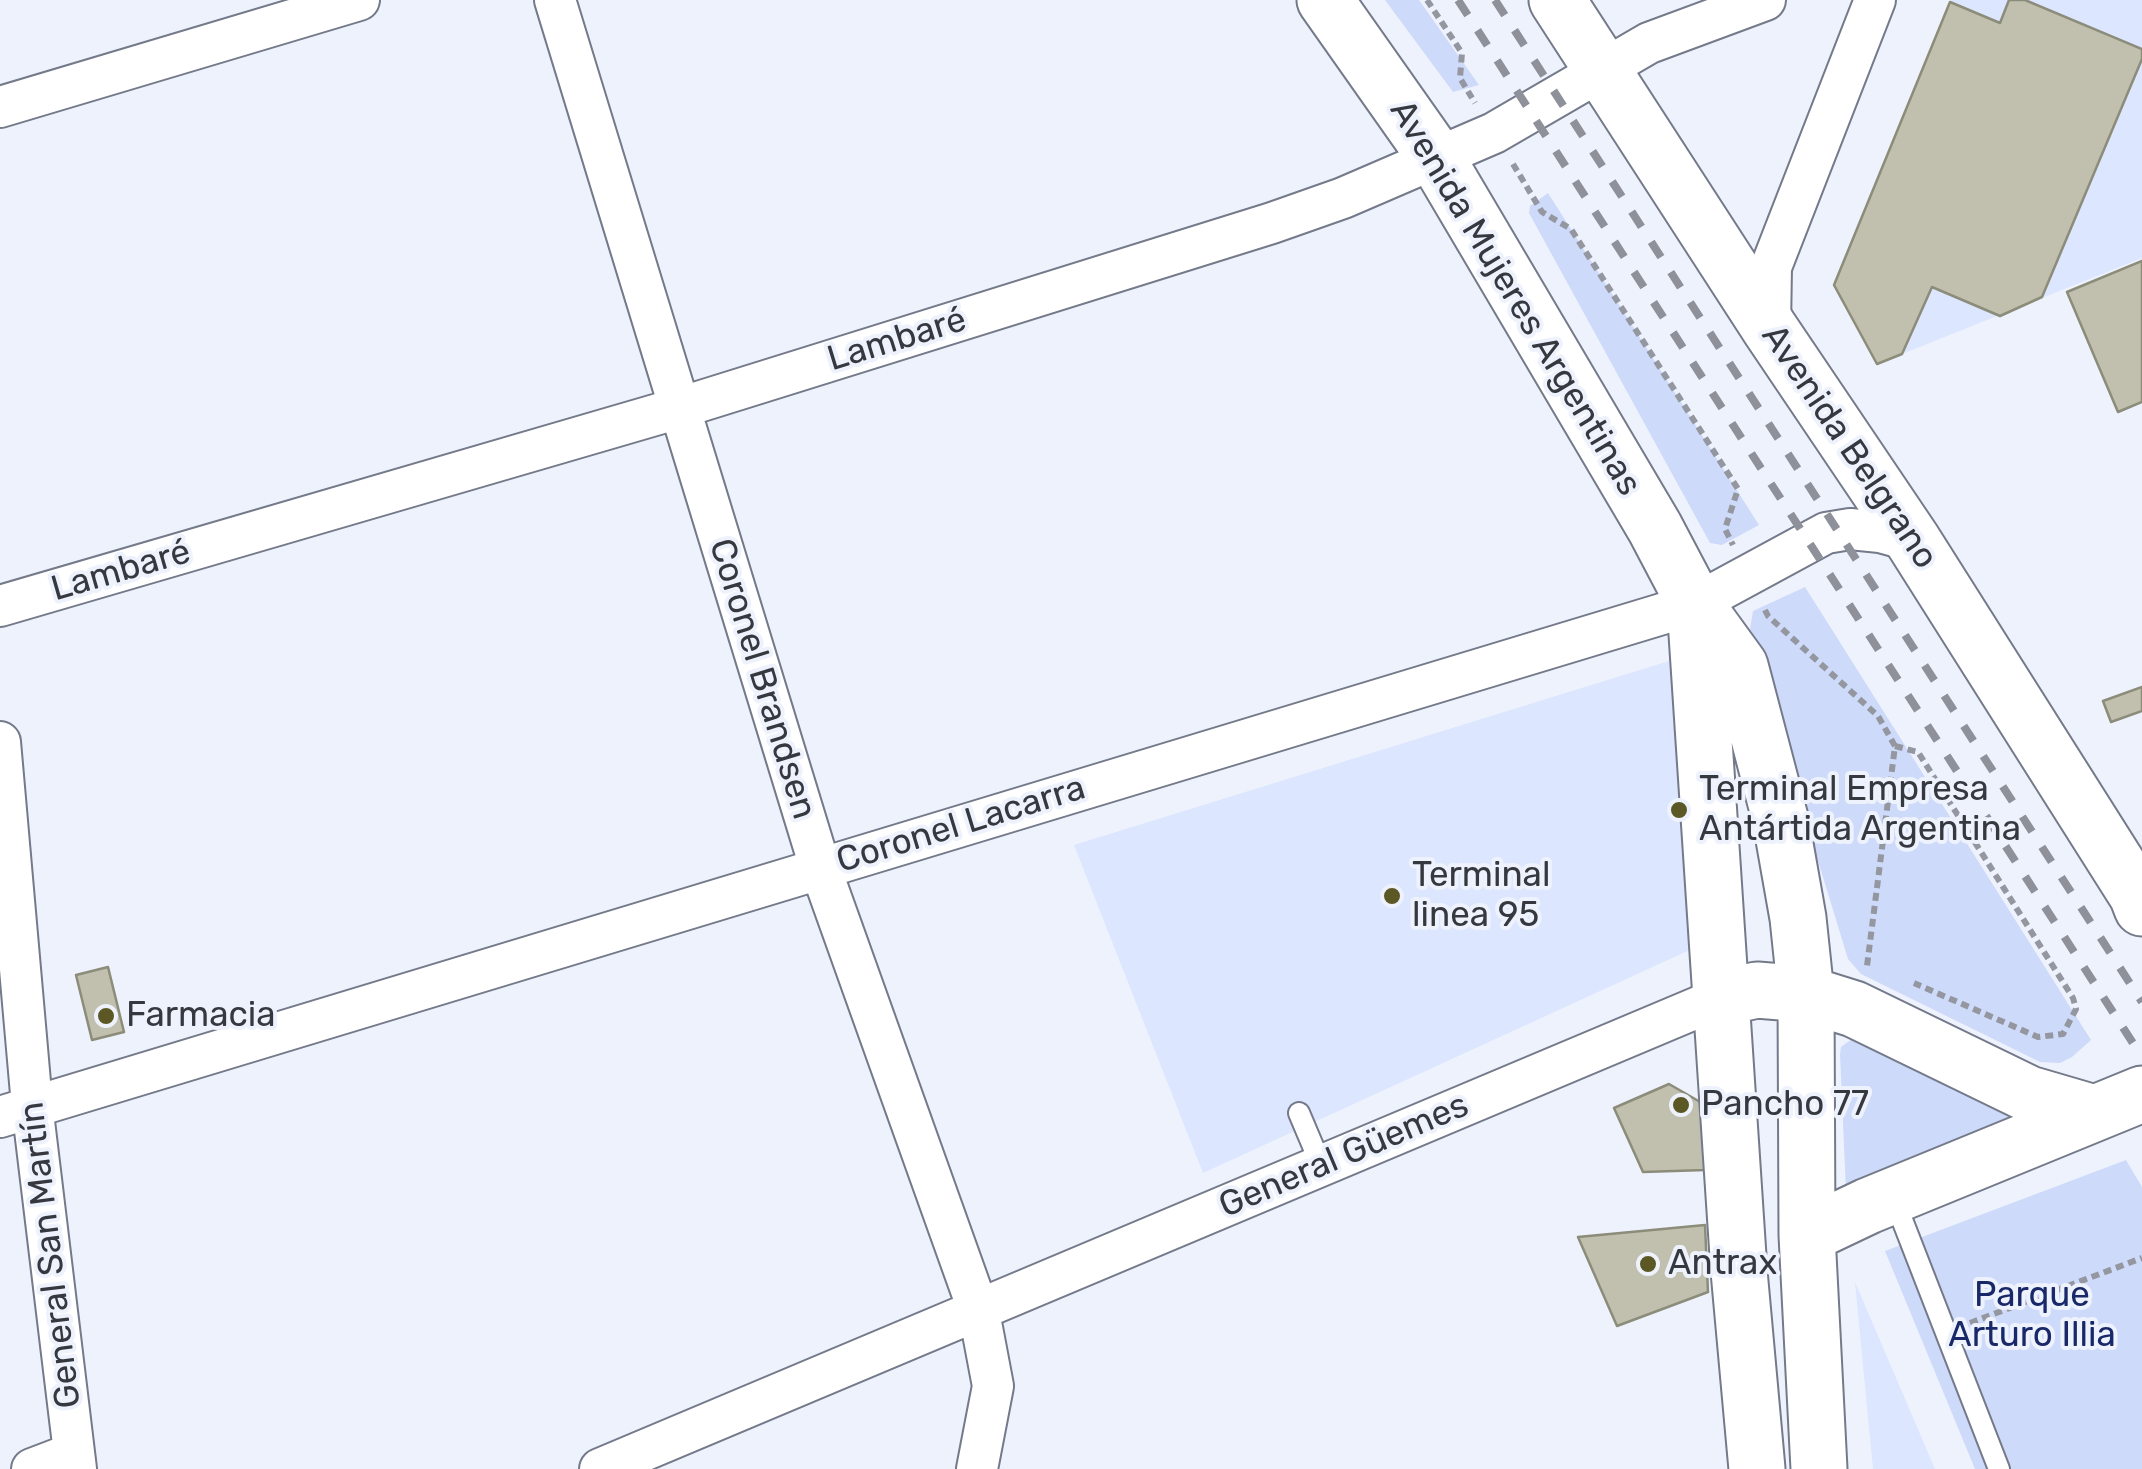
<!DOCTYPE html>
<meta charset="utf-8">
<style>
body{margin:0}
canvas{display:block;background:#eef2fd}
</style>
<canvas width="2142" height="1469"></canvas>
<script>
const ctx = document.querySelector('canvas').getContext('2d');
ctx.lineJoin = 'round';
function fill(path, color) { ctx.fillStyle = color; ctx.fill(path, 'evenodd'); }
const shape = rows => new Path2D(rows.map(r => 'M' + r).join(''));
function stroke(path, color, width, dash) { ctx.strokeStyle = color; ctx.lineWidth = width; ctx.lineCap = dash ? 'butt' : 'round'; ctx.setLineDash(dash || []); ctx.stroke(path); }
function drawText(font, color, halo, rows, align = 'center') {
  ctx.font = font + ' Rubik,sans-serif'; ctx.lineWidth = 8; ctx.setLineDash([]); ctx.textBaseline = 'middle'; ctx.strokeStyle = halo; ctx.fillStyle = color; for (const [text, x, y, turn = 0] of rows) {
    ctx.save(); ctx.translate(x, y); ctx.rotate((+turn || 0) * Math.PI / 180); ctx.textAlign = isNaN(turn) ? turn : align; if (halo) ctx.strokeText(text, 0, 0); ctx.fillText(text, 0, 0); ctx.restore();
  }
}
fill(shape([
 [1951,0,2142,0,2142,258,1877,364,1834,285],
 [1669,661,1694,948,1203,1173,1074,845],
 [1855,1282,1935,1469,1873,1469]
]), '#dce6fe');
fill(shape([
 [1385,0,1419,0,1479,85,1453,92],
 [1548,193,1759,525,1722,545,1710,543,1529,213,1530,206],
 [1805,587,2091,1040,2072,1057,2060,1063,2040,1062,1861,974,1848,959,1749,635,1753,611],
 [1852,1039,2017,1110,2014,1118,1954,1141,1857,1197,1846,1191,1840,1054,1841,1047],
 [2126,1160,2142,1187,2142,1469,1975,1469,1885,1251]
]), '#cedaf9');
const building = shape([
 [2009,0,2025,0,2142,49,2142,59,2042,297,2000,316,1932,287,1902,354,1877,364,1834,285,1950,2,2000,23,2009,0],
 [2142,261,2142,402,2118,412,2067,292,2142,261],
 [2142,687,2142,711,2111,722,2103,701,2142,687],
 [108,967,124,1032,92,1040,76,975,108,967],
 [1669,1084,1702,1103,1705,1170,1643,1172,1614,1108,1669,1084],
 [1705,1225,1708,1292,1617,1326,1578,1237,1705,1225]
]);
fill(building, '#c1c0ae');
stroke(building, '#8c8c7a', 2.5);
const lane = shape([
 [1299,1113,1321,1165],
 [1894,1199,1999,1469]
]);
const street = shape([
 [555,0,820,867,979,1312,993,1386,977,1469],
 [0,107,359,0],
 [1770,329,1771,267,1875,0],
 [0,606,679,408,1272,223,1343,198,1494,133,1649,43,1765,0],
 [0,742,32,1105,76,1469],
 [0,1117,1695,604,1826,533,1850,529,1880,532,1913,541],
 [32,1469,74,1453],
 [600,1469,1720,998]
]);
const secondary = shape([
 [1325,0,1437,159,1655,528,1695,604,1740,666,1781,822,1798,918,1806,994,1807,1235,1819,1469],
 [1557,0,1770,329,1913,541,2137,895,2142,908],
 [1695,604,1739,1271,1757,1469],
 [1720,998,1757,990,1806,994,1854,1009,2029,1094,2094,1113],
 [1807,1235,1868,1206,2142,1094]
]);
stroke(lane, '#747a8a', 24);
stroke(street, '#747a8a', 44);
stroke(secondary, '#747a8a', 59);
stroke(shape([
 [1427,0,1462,53,1460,78,1475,103],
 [1513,164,1542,212,1571,229,1738,489,1725,529,1733,545],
 [1765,610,1768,616,1878,716,1895,746,1867,966],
 [1895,746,1918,752,2073,998,2076,1009,2063,1034,2038,1037,1914,983],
 [1970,1323,2142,1258]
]), '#9497a0', 6, [8, 5]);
stroke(lane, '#fff', 20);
stroke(street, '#fff', 40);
stroke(secondary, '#fff', 55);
stroke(shape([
 [1458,0,2142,1057],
 [1495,0,2142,1002]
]), '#8e9199', 8, [18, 18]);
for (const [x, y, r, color] of [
 [1679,810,10,"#5c5825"],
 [1392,896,10,"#5c5825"],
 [106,1016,10,"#5c5825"],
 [1681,1105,10,"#5c5825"],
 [1648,1264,10,"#5c5825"]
]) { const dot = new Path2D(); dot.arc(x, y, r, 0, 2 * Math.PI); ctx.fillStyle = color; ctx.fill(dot); stroke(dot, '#eef2fd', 4); }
drawText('35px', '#36383f', '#eef2fd', [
 ["Avenida Mujeres Argentinas",1515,298,59],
 ["Lambaré",897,340,-17],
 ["Avenida Belgrano",1849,447,56],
 ["Lambaré",121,571,-16],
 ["Coronel Brandsen",762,679,73],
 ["Coronel Lacarra",961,825,-17],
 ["General Güemes",1344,1156,-23],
 ["General San Martín",51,1255,-97]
]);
drawText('35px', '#36383f', '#eef2fd', [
 ["Terminal Empresa",1699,790],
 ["Antártida Argentina",1699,830],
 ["Terminal",1412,876],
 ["linea 95",1412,916],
 ["Farmacia",126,1016],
 ["Pancho 77",1701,1105],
 ["Antrax",1668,1264]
], 'left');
drawText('35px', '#182868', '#eef2fd', [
 ["Parque",2032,1296],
 ["Arturo Illia",2032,1336]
]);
</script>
